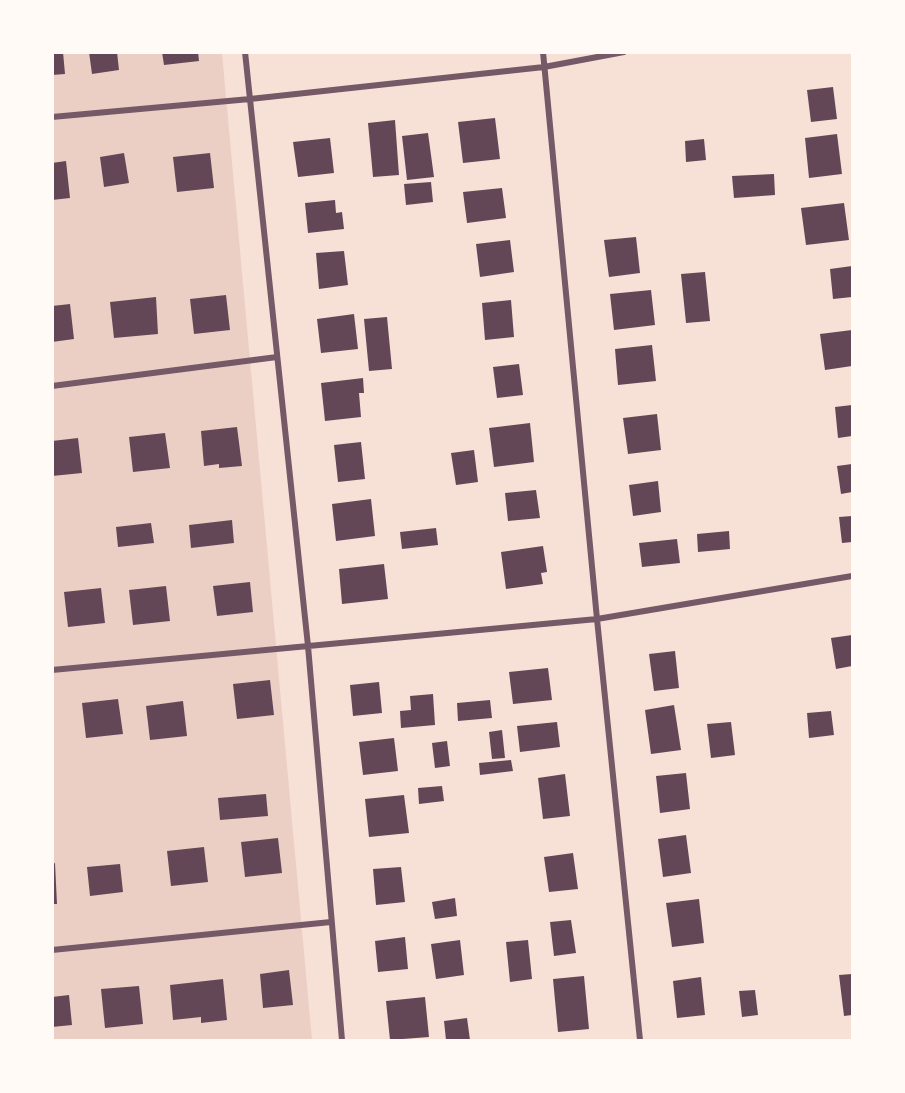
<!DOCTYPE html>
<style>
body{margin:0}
#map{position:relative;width:905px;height:1093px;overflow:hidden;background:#f7e1d7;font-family:"Roboto Condensed",sans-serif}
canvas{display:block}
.frame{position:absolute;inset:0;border:54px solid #fffaf5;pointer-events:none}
</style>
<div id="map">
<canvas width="905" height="1093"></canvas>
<div class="frame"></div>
</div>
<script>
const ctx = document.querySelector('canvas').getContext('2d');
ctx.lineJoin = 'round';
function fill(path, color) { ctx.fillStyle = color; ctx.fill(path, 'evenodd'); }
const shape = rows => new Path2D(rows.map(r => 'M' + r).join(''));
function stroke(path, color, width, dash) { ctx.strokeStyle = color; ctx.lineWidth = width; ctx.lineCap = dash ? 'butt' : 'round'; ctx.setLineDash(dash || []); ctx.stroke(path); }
fill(shape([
 [52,53,222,53,312,1040,53,1040]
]), '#ebcfc5');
fill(shape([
 [52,52,63,52,65,74,52,75],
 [89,52,117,52,119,70,92,74],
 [162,52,198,52,199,61,164,65],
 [833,87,837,119,811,122,807,90],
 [495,118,500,159,463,163,458,122],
 [395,120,399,175,373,177,368,123],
 [428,133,434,177,407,180,402,136],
 [837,134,842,174,809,178,805,138],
 [330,138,334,173,298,177,293,142],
 [704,139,706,160,686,162,685,141],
 [124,153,129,183,104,187,100,157],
 [210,153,214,188,177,192,173,157],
 [66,161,70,198,52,200,52,163],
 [774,174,775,195,734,198,732,176],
 [431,182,433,202,406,205,404,184],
 [502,188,506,218,467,223,463,192],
 [335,200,336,213,342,212,344,229,308,233,305,203],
 [844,203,849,240,806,245,801,208],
 [636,237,640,273,609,277,604,240],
 [510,240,514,272,480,277,476,244],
 [344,251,348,285,319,289,316,253],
 [852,266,852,297,833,299,830,269],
 [705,272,710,321,686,323,681,274],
 [651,290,655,325,614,330,610,294],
 [226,295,230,330,194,334,190,299],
 [156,297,158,334,114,338,110,302],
 [511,300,514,337,485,340,482,303],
 [70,304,74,339,52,342,52,306],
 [354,314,358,349,321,353,317,319],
 [387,317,392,369,369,371,364,319],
 [852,330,852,366,825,370,820,334],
 [652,345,656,381,618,385,615,349],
 [519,364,523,395,497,398,493,367],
 [363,378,364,393,359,393,361,417,325,421,321,383],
 [852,405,852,436,838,438,835,407],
 [657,414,661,450,628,454,623,418],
 [530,423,534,462,494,467,489,428],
 [237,427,242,466,219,468,219,464,204,466,201,431],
 [165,433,170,468,133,472,129,437],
 [78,438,82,473,52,476,52,441],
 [361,442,365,479,338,482,334,445],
 [474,450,478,482,456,485,451,453],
 [852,464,852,492,841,494,837,466],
 [658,481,661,512,633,516,629,485],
 [536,490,540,518,508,521,505,493],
 [371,499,375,536,336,541,332,504],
 [852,516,852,542,842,543,839,517],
 [232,520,234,543,191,548,189,525],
 [151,523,154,543,118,547,116,527],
 [436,528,438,545,402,549,400,532],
 [729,531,730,549,698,552,697,534],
 [677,539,680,563,642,567,639,543],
 [543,546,547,572,541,573,543,584,506,589,501,552],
 [384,564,388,599,342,604,339,569],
 [250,582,253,612,217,616,213,586],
 [166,586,170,621,133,625,129,590],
 [101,588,105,623,68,627,64,592],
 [852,635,852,666,836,669,831,638],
 [675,651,679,688,654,691,649,654],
 [548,668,552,700,513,704,509,672],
 [270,680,274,715,237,719,233,684],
 [379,682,382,713,353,716,350,685],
 [433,694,435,725,401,728,400,711,411,710,410,696],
 [118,699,123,734,86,738,82,703],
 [490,700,492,718,458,721,457,703],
 [183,701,187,736,150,740,146,706],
 [674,705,681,750,651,754,645,710],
 [831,711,834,735,809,738,807,713],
 [557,722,560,747,520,752,517,726],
 [731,722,735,755,711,758,707,724],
 [502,730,505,758,492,759,489,732],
 [394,738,398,771,363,775,359,742],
 [447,741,450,766,435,768,432,743],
 [511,760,513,771,480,775,479,763],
 [686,773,690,809,660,813,656,776],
 [565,774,570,816,543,819,538,778],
 [442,786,444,801,419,804,418,788],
 [266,794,268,816,220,820,218,798],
 [404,795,409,833,369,837,365,799],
 [686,835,691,873,663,877,658,839],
 [278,838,282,873,245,877,241,842],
 [204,847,208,882,171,886,167,851],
 [573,853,578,889,549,892,544,857],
 [55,863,57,904,52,904,52,864],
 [120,864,123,892,90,896,87,867],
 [401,867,405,902,376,905,373,869],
 [455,898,457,916,435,919,432,902],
 [699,899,704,943,672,947,666,903],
 [571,920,576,953,554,956,550,922],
 [405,937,408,969,378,972,375,941],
 [460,940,464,975,436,979,431,944],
 [528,940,532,979,510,982,506,942],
 [289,970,293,1005,263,1008,260,974],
 [852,974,852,1015,844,1016,839,975],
 [584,976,589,1029,558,1032,553,979],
 [701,977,705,1015,677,1018,673,981],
 [223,979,227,1020,201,1023,201,1017,173,1020,170,985],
 [139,986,143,1024,105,1028,101,989],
 [755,990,758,1015,742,1017,739,991],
 [69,995,72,1025,52,1027,52,997],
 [425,997,429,1037,390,1040,386,1001],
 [467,1018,470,1040,446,1040,444,1021]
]), '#644757');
stroke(shape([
 [245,52,308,646,342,1040],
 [543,52,597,619,640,1040],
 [52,117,250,99,544,67,624,52],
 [52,386,277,357],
 [52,670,597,619,852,576],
 [52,950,331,922]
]), '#755966', 6);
</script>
